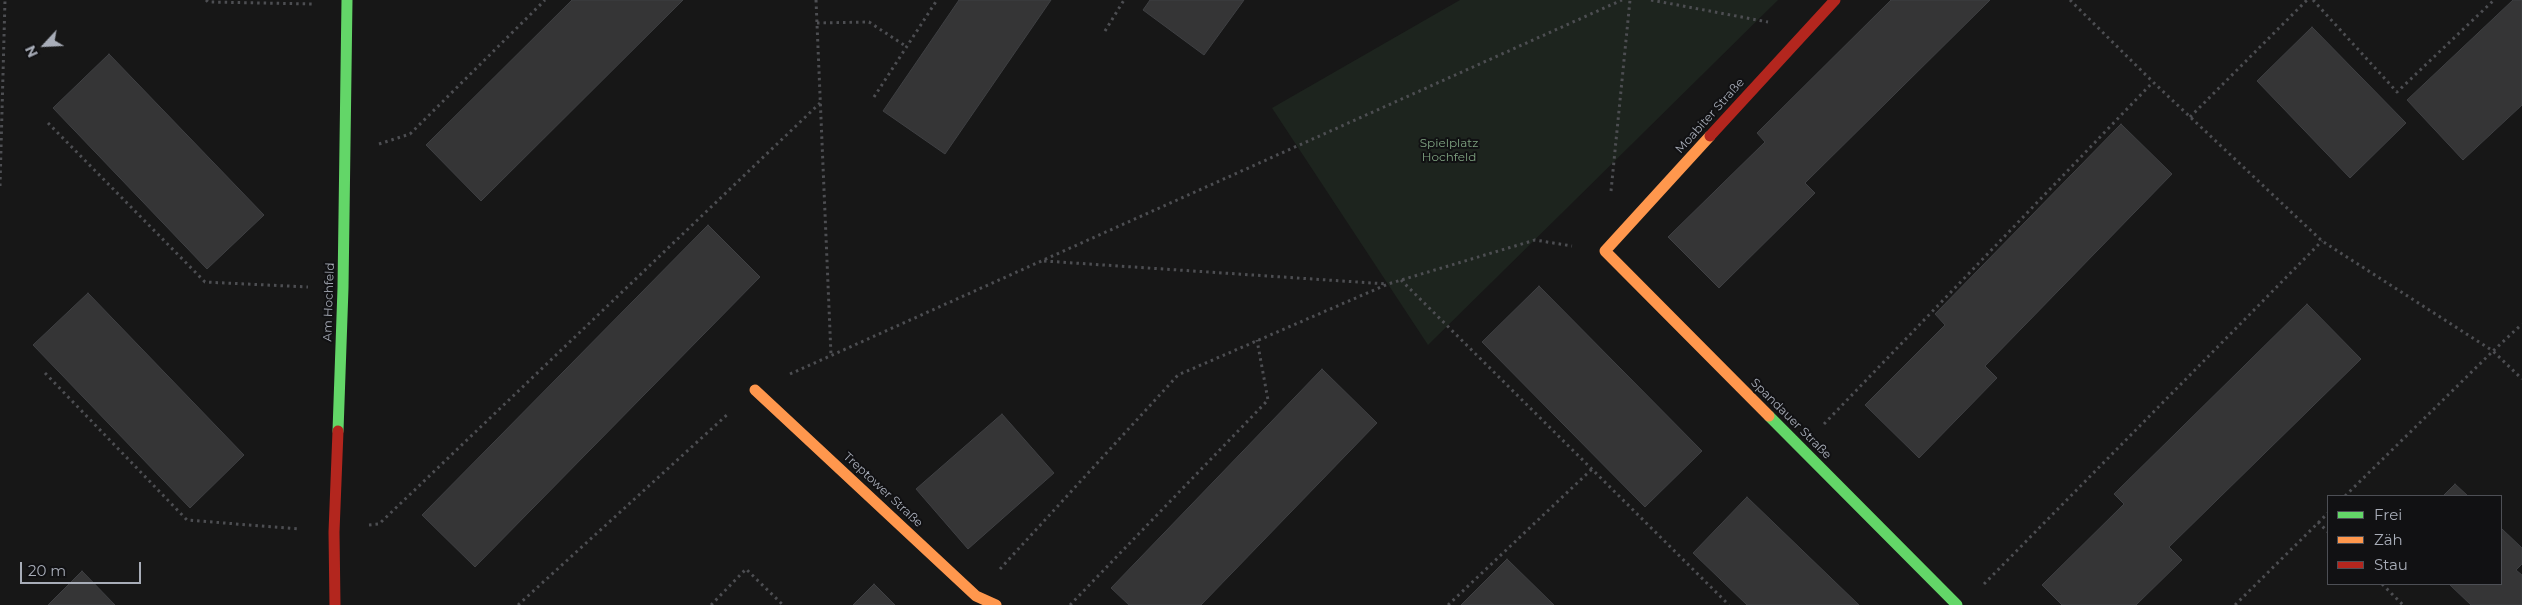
<!DOCTYPE html>
<meta charset="utf-8">
<style>
body{margin:0}
#map{position:relative;width:2522px;height:605px;overflow:hidden;background:#171717;font-family:Montserrat,sans-serif}
canvas{display:block}
.legend{position:absolute;left:2327px;top:495px;width:175px;height:90px;box-sizing:border-box;background:#111113;border:1px solid #4d4f55;margin:0;padding:6px 9px;list-style:none;font-size:15px;color:#a8adb8}
.legend li{display:flex;align-items:center;gap:10px;height:25px}
.legend b{width:25px;border:1px solid #4d4f55}
.north{position:absolute;left:20px;top:20px;width:50px;height:50px;-webkit-text-stroke:4px #111113;paint-order:stroke;rotate:245deg;font-size:14px;font-weight:700;line-height:20px;text-align:center;color:#a8adb8}
.north::after{content:'';display:block;margin:auto;width:18px;height:22px;background:#a8adb8;clip-path:polygon(50% 0,100% 100%,50% 72%,0 100%)}
.scale{position:absolute;left:20px;top:562px;width:121px;height:22px;box-sizing:border-box;border:2px solid #a8adb8;border-top:0;padding-left:6px;font-size:15px;line-height:18px;white-space:nowrap;color:#a8adb8;-webkit-text-stroke:4px #111113;paint-order:stroke}
</style>
<div id="map">
<canvas width="2522" height="605"></canvas>
<ul class="legend">
<li><b style="height:6px;background:#63d668"></b>Frei</li>
<li><b style="height:6px;background:#ff974d"></b>Zäh</li>
<li><b style="height:6px;background:#b3261e"></b>Stau</li>
</ul>
<div class="north">N</div>
<div class="scale">20 m</div>
</div>
<script>
const ctx = document.querySelector('canvas').getContext('2d');
ctx.lineJoin = 'round';
function fill(path, color) { ctx.fillStyle = color; ctx.fill(path, 'evenodd'); }
const shape = rows => new Path2D(rows.map(r => 'M' + r).join(''));
function stroke(path, color, width, dash) { ctx.strokeStyle = color; ctx.lineWidth = width; ctx.lineCap = dash ? 'butt' : 'round'; ctx.setLineDash(dash || []); ctx.stroke(path); }
function drawText(font, color, halo, rows, align = 'center') {
  ctx.font = font + ' Montserrat,sans-serif'; ctx.lineWidth = 4; ctx.setLineDash([]); ctx.textBaseline = 'middle'; ctx.strokeStyle = halo; ctx.fillStyle = color; for (const [text, x, y, turn = 0] of rows) {
    ctx.save(); ctx.translate(x, y); ctx.rotate((+turn || 0) * Math.PI / 180); ctx.textAlign = isNaN(turn) ? turn : align; if (halo) ctx.strokeText(text, 0, 0); ctx.fillText(text, 0, 0); ctx.restore();
  }
}
fill(shape([
 [1460,0,1778,0,1428,345,1272,108]
]), '#1d241e');
const building = shape([
 [572,0,683,0,481,201,426,145,572,0],
 [959,0,1051,0,945,154,883,111,959,0],
 [1150,0,1244,0,1204,55,1143,10,1150,0],
 [1891,0,1990,0,1805,183,1815,193,1719,288,1668,237,1765,142,1757,133,1891,0],
 [2513,0,2522,0,2522,105,2463,160,2407,100,2513,0],
 [2312,27,2406,123,2350,178,2257,81,2312,27],
 [109,54,264,215,207,269,53,108,109,54],
 [2121,124,2172,174,1985,366,1997,378,1919,458,1865,405,1945,325,1935,314,2121,124],
 [708,225,760,277,475,567,422,515,708,225],
 [1539,286,1702,451,1645,507,1482,342,1539,286],
 [88,293,244,455,190,508,33,345,88,293],
 [2307,304,2361,359,2169,547,2182,560,2136,605,2062,605,2042,585,2124,504,2114,494,2307,304],
 [1322,369,1377,423,1201,605,1129,605,1111,588,1322,369],
 [1002,414,1054,473,968,549,916,489,1002,414],
 [2455,484,2468,496,2443,496,2455,484],
 [1747,497,1859,605,1747,605,1693,553,1747,497],
 [2501,528,2522,548,2522,564,2516,570,2522,575,2522,605,2471,605,2449,584,2501,584,2501,528],
 [1507,559,1554,605,1461,605,1507,559],
 [82,571,115,605,48,605,82,571],
 [874,584,895,605,853,605,874,584]
]);
fill(building, '#353536');
stroke(building, '#3f4043', 1);
stroke(shape([
 [206,0,208,2,312,4],
 [816,0,831,355],
 [1651,0,1768,22],
 [2070,0,2153,82,2322,241,2493,351,2522,324],
 [2313,0,2397,92,2494,0],
 [817,23,869,22,907,47],
 [1105,31,1124,0],
 [874,97,937,0],
 [2190,117,2307,0],
 [48,123,205,282,308,287],
 [379,144,410,134,545,0],
 [0,186,5,0],
 [1611,191,1630,0],
 [1044,261,1387,284],
 [1401,280,1729,605],
 [45,373,187,520,299,529],
 [790,374,1622,0],
 [1824,424,2153,82],
 [2345,496,2493,351,2522,379],
 [2318,522,2328,532],
 [369,525,379,524,820,103],
 [1000,569,1178,375,1388,284,1535,240,1572,246],
 [1984,584,2322,241],
 [2382,584,2403,605],
 [518,605,729,413],
 [711,605,746,569,783,605],
 [1070,605,1268,400,1257,340],
 [1448,605,1592,469],
 [2235,605,2328,513]
]), '#4d4e52', 3, [2.5, 4]);
stroke(shape([
 [1769,416,1957,605],
 [338,431,343,288,347,0]
]), '#63d668', 11);
stroke(shape([
 [1710,136,1605,251,1769,416],
 [755,390,976,596,996,605]
]), '#ff974d', 11);
stroke(shape([
 [1710,136,1835,0],
 [335,605,334,532,338,431]
]), '#b3261e', 11);
drawText('12px', '#a8adb8', '#111113', [
 ["Moabiter Straße",1710,116,-48],
 ["Am Hochfeld",329,302,-88],
 ["Spandauer Straße",1791,419,45],
 ["Treptower Straße",883,490,43]
]);
drawText('12px', '#7fa381', '#111113', [
 ["Spielplatz",1449,143],
 ["Hochfeld",1449,157]
]);
</script>
